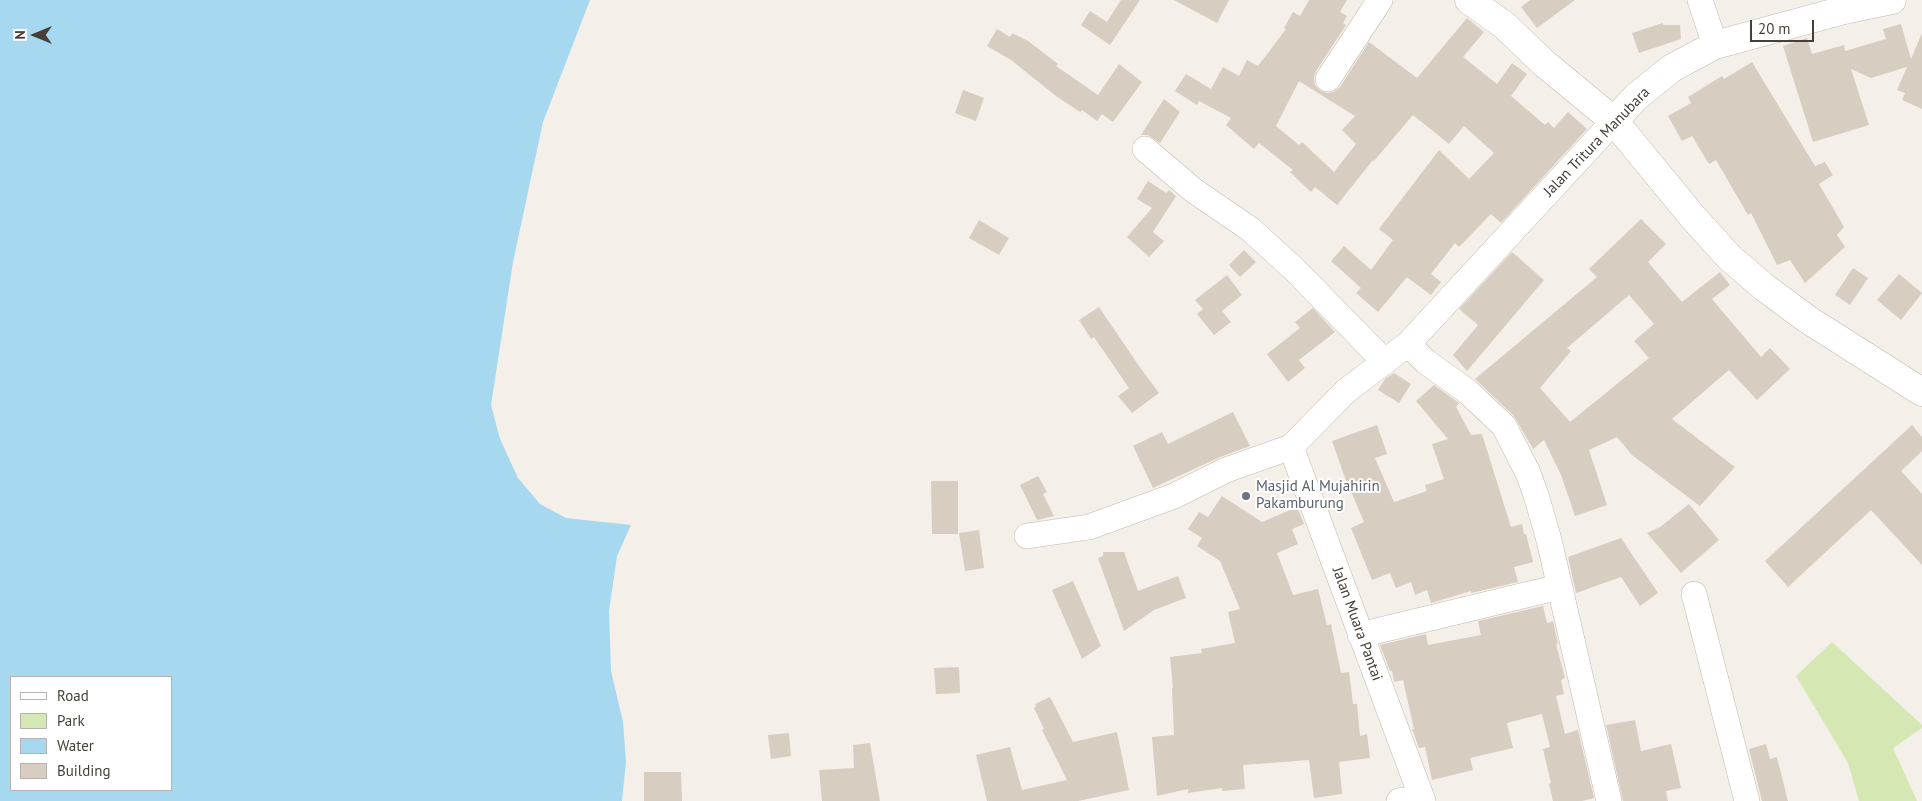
<!DOCTYPE html>
<style>
body{margin:0}
#map{position:relative;width:1922px;height:801px;overflow:hidden;background:#f4efe8;font-family:"PT Sans",sans-serif}
canvas{display:block}
.legend{position:absolute;left:10px;top:676px;width:162px;height:115px;box-sizing:border-box;background:#fff;border:1px solid #b5b2af;margin:0;padding:6px 9px;list-style:none;font-size:15px;color:#473f37}
.legend li{display:flex;align-items:center;gap:10px;height:25px}
.legend b{width:25px;border:1px solid #b5b2af}
.north{position:absolute;left:10px;top:10px;width:50px;height:50px;-webkit-text-stroke:4px #fff;paint-order:stroke;rotate:270deg;font-size:14px;font-weight:700;line-height:20px;text-align:center;color:#473f37}
.north::after{content:'';display:block;margin:auto;width:18px;height:22px;background:#473f37;clip-path:polygon(50% 0,100% 100%,50% 72%,0 100%)}
.scale{position:absolute;left:1750px;top:20px;width:64px;height:22px;box-sizing:border-box;border:2px solid #473f37;border-top:0;padding-left:6px;font-size:15px;line-height:18px;white-space:nowrap;color:#473f37;-webkit-text-stroke:4px #fff;paint-order:stroke}
</style>
<div id="map">
<canvas width="1922" height="801"></canvas>
<ul class="legend">
<li><b style="height:6px;background:#fff"></b>Road</li>
<li><b style="height:14px;background:#d5e7b2"></b>Park</li>
<li><b style="height:14px;background:#a6d9ef"></b>Water</li>
<li><b style="height:14px;background:#d8cdc1"></b>Building</li>
</ul>
<div class="north">N</div>
<div class="scale">20 m</div>
</div>
<script>
const ctx = document.querySelector('canvas').getContext('2d');
ctx.lineJoin = 'round';
function fill(path, color) { ctx.fillStyle = color; ctx.fill(path, 'evenodd'); }
const shape = rows => new Path2D(rows.map(r => 'M' + r).join(''));
function stroke(path, color, width, dash) { ctx.strokeStyle = color; ctx.lineWidth = width; ctx.lineCap = dash ? 'butt' : 'round'; ctx.setLineDash(dash || []); ctx.stroke(path); }
function drawText(font, color, halo, rows, align = 'center') {
  ctx.font = font + ' "PT Sans",sans-serif'; ctx.lineWidth = 4; ctx.setLineDash([]); ctx.textBaseline = 'middle'; ctx.strokeStyle = halo; ctx.fillStyle = color; for (const [text, x, y, turn = 0] of rows) {
    ctx.save(); ctx.translate(x, y); ctx.rotate((+turn || 0) * Math.PI / 180); ctx.textAlign = isNaN(turn) ? turn : align; if (halo) ctx.strokeText(text, 0, 0); ctx.fillText(text, 0, 0); ctx.restore();
  }
}
fill(shape([
 [1832,642,1922,725,1922,728,1893,748,1917,801,1859,801,1848,763,1796,676]
]), '#d5e7b2');
fill(shape([
 [0,0,590,0,543,122,513,262,491,405,500,439,518,478,540,504,566,518,631,525,617,556,609,611,611,671,623,722,626,761,622,801,0,801],
 [11,677,171,677,171,790,11,790]
]), '#a6d9ef');
fill(shape([
 [1121,0,1140,0,1110,45,1081,25,1090,11,1107,22],
 [1174,0,1229,0,1217,23],
 [1309,0,1347,0,1340,12,1347,16,1343,23,1346,25,1316,71,1314,78,1315,85,1321,91,1327,93,1334,92,1340,87,1369,42,1417,78,1467,18,1484,32,1463,57,1497,84,1512,63,1527,74,1511,96,1545,125,1548,122,1554,128,1568,112,1587,129,1501,223,1491,214,1459,247,1455,243,1431,274,1441,282,1431,295,1407,277,1378,312,1356,293,1361,288,1331,261,1344,246,1371,270,1393,240,1379,229,1439,150,1469,179,1494,153,1464,126,1449,144,1413,115,1374,161,1373,160,1337,205,1315,187,1311,192,1290,172,1293,170,1259,143,1254,149,1226,125,1231,118,1199,101,1197,105,1175,91,1186,74,1211,89,1223,67,1239,76,1247,60,1258,66,1286,29,1284,28,1293,12,1300,16],
 [1299,81,1355,116,1342,130,1356,144,1334,172,1302,142,1299,145,1276,126],
 [1530,0,1575,0,1537,28,1521,7],
 [1663,23,1663,25,1680,25,1681,39,1639,53,1632,33],
 [1901,24,1911,59,1922,33,1922,109,1902,100,1905,93,1897,90,1907,67,1871,78,1851,69,1869,125,1813,142,1783,46,1807,38,1812,54,1844,45,1845,51,1886,39,1883,29],
 [997,29,1010,37,1012,33,1028,41,1058,64,1056,66,1098,95,1119,64,1142,82,1113,122,1102,114,1097,121,1082,110,1080,112,1056,96,1011,60,987,46],
 [1752,62,1815,166,1825,162,1833,175,1819,184,1844,227,1837,235,1845,247,1805,283,1790,260,1777,265,1751,213,1748,215,1716,160,1709,164,1692,136,1682,141,1668,116,1691,103,1688,97,1722,76,1724,79],
 [963,90,984,98,976,121,955,113],
 [1164,99,1180,112,1160,143,1148,135,1141,135],
 [1148,181,1166,193,1169,190,1176,196,1153,232,1164,241,1149,257,1127,237,1152,208,1137,199],
 [1641,219,1666,244,1648,262,1682,302,1720,272,1730,285,1712,299,1761,357,1770,348,1790,369,1757,400,1729,370,1672,419,1735,467,1700,506,1632,455,1617,437,1589,450,1607,505,1575,516,1561,475,1544,440,1533,449,1514,416,1475,379,1597,277,1589,269],
 [1629,295,1654,324,1634,341,1649,358,1570,422,1540,388,1571,351,1567,348],
 [979,220,1009,238,999,255,969,238],
 [1244,250,1256,262,1240,277,1229,265],
 [1512,252,1544,280,1467,371,1453,355,1478,325,1459,309],
 [1853,268,1868,278,1850,305,1835,295],
 [1899,274,1922,293,1901,320,1877,300],
 [1227,275,1242,295,1222,311,1231,322,1214,335,1197,314,1203,309,1195,300],
 [1099,307,1139,366,1159,393,1132,413,1118,396,1129,388,1094,337,1091,339,1079,320],
 [1313,308,1335,332,1299,360,1305,368,1288,382,1267,354,1300,328,1295,322],
 [1394,373,1411,384,1399,403,1378,390,1385,379],
 [1434,385,1459,403,1456,407,1471,435,1482,434,1511,527,1522,524,1524,534,1526,534,1533,562,1514,567,1518,582,1471,593,1471,591,1431,603,1427,590,1415,595,1411,582,1396,588,1390,573,1372,580,1351,528,1364,522,1344,475,1332,441,1377,425,1387,454,1375,458,1394,502,1427,491,1425,485,1444,479,1432,444,1448,439,1416,401],
 [1233,412,1250,446,1220,457,1153,488,1133,446,1162,432,1168,444],
 [1912,425,1922,437,1922,451,1901,471,1922,494,1922,565,1871,510,1788,587,1765,561],
 [1038,476,1047,492,1043,494,1054,516,1037,520,1020,485],
 [931,481,958,481,958,534,932,534],
 [1222,496,1262,522,1297,507,1303,521,1304,524,1292,529,1298,544,1277,553,1293,595,1318,589,1327,625,1331,624,1341,673,1349,672,1353,704,1357,704,1360,736,1367,734,1370,758,1339,762,1342,794,1314,798,1309,760,1243,765,1245,789,1222,791,1222,788,1188,793,1188,789,1157,796,1152,737,1174,735,1172,688,1173,688,1170,657,1202,653,1201,649,1235,643,1228,612,1240,609,1220,561,1197,546,1202,538,1188,529,1199,512,1208,517],
 [1689,504,1719,540,1681,573,1647,533,1660,527],
 [979,530,984,568,965,571,959,533],
 [1621,538,1658,593,1640,606,1621,577,1576,593,1568,557],
 [1103,552,1124,552,1138,591,1178,576,1186,598,1154,610,1124,631,1098,558,1103,556],
 [1073,581,1101,646,1082,659,1052,590],
 [1543,606,1547,623,1553,621,1558,643,1556,644,1565,678,1561,680,1564,694,1556,696,1565,734,1578,730,1594,798,1582,801,1553,801,1549,784,1551,783,1543,749,1550,747,1542,714,1507,723,1513,748,1470,758,1473,770,1432,780,1425,747,1419,748,1412,729,1414,729,1403,680,1394,682,1392,671,1390,671,1380,645,1426,634,1428,645,1481,635,1478,621],
 [959,667,960,693,936,694,934,668],
 [1050,697,1073,742,1117,732,1129,790,1078,801,987,801,976,755,1010,747,1022,790,1067,780,1042,730,1044,729,1034,708,1036,707,1035,704],
 [1635,720,1641,751,1671,744,1681,788,1666,791,1668,801,1623,801,1606,725],
 [789,733,791,756,771,759,768,735],
 [870,743,880,801,822,801,819,770,854,768,853,745],
 [1766,744,1770,759,1777,757,1788,801,1762,801,1749,749],
 [644,772,681,772,682,801,644,801]
]), '#d8cdc1');
const minor = shape([
 [1700,0,1715,45],
 [1328,79,1380,0],
 [1145,149,1193,190,1250,229,1295,270,1385,362],
 [1408,344,1614,121],
 [1291,447,1423,801],
 [1027,536,1089,527,1174,496,1226,470,1291,447,1346,391,1408,344,1425,361,1468,392,1504,426,1528,473,1536,495,1549,540,1609,801],
 [1694,594,1747,801],
 [1360,635,1559,587],
 [1399,801,1422,798]
]);
const tertiary = shape([
 [1469,0,1504,25,1545,64,1614,121,1692,216,1729,257,1764,287,1807,319,1922,392],
 [1614,121,1636,97,1672,68,1715,45,1844,10,1892,0]
]);
stroke(minor, '#c2b9ae', 26);
stroke(tertiary, '#c2b9ae', 29);
stroke(minor, '#fff', 25);
stroke(tertiary, '#fff', 28);
for (const [x, y, r, color] of [
 [1246,496,5,"#6b7280"]
]) { const dot = new Path2D(); dot.arc(x, y, r, 0, 2 * Math.PI); ctx.fillStyle = color; ctx.fill(dot); stroke(dot, '#fff', 2); }
drawText('15px', '#473f37', '#fff', [
 ["Jalan Tritura Manubara",1597,142,-46],
 ["Jalan Muara Pantai",1357,624,70]
]);
drawText('15px', '#5b616d', '#fff', [
 ["Masjid Al Mujahirin",1256,487],
 ["Pakamburung",1256,504]
], 'left');
</script>
